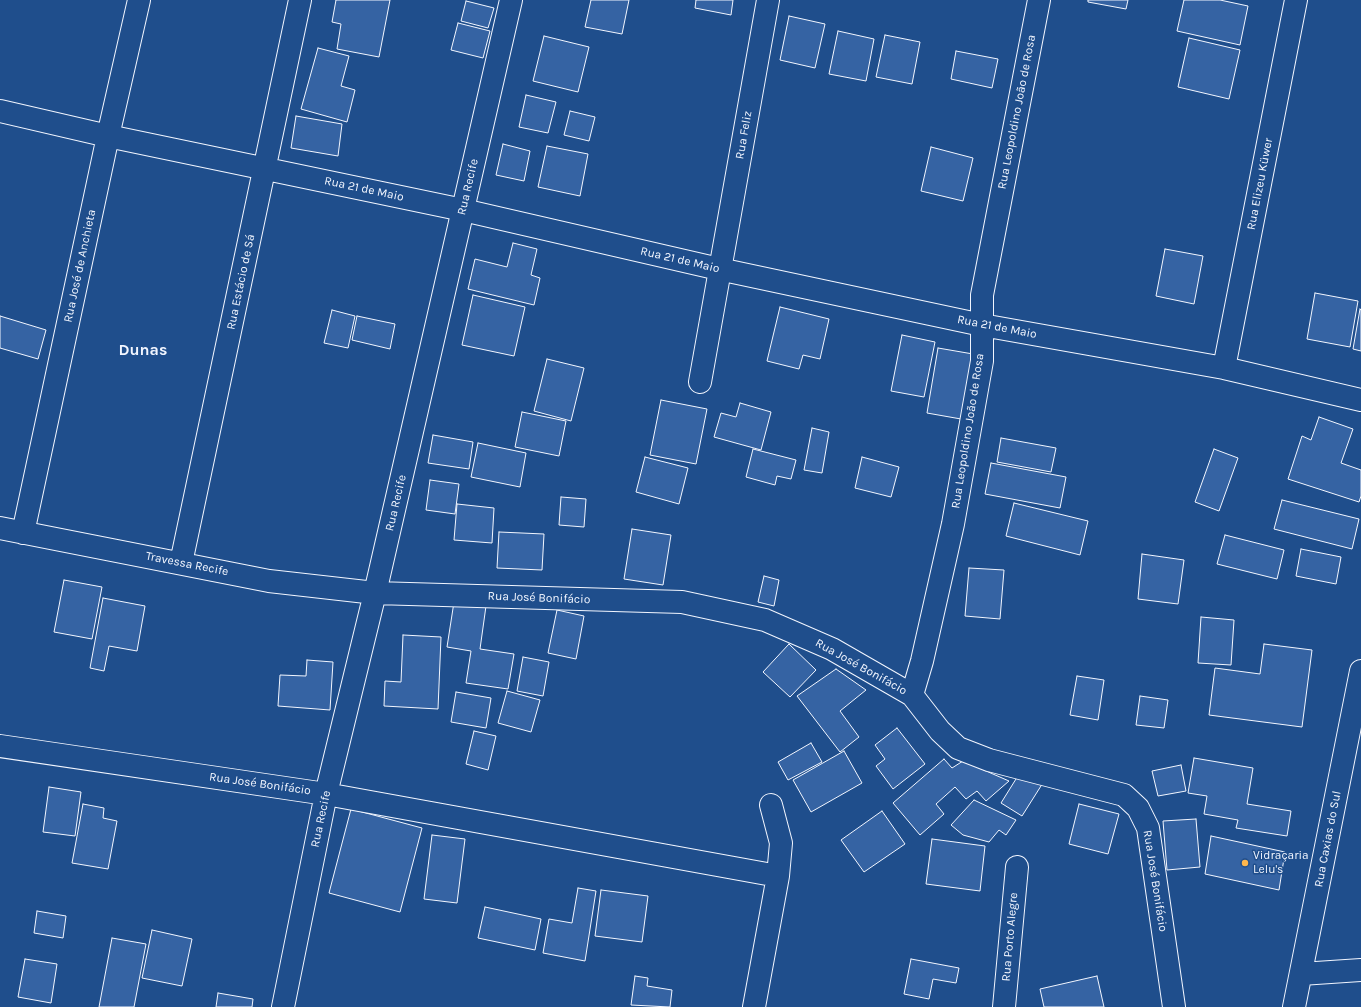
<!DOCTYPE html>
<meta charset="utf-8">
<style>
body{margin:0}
canvas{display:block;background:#1f4e8c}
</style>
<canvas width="1361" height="1007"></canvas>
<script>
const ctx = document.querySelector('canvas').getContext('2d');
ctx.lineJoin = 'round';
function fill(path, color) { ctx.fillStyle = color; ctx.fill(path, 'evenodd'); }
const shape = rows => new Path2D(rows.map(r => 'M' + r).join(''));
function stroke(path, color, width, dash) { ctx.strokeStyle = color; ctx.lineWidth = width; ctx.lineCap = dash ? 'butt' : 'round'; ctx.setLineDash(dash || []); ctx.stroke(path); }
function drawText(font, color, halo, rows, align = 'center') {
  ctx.font = font + ' Karla,sans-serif'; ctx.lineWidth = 3; ctx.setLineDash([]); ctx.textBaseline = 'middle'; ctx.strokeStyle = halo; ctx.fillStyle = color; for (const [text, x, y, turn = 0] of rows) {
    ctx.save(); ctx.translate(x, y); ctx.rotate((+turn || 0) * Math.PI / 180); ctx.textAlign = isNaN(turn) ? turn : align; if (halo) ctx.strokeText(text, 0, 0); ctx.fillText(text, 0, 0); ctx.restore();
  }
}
const building = shape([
 [336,0,390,0,379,57,337,49,341,24,332,22,336,0],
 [591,0,629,0,622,34,585,27,591,0],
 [696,0,733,0,731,15,695,8,696,0],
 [1088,0,1128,0,1126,9,1088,2,1088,0],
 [1184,0,1220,0,1248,6,1240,45,1177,31,1184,0],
 [466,1,494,8,488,28,461,21,466,1],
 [789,16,825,24,815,68,780,60,789,16],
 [458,23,490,31,483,58,451,50,458,23],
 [838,31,874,39,866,81,829,74,838,31],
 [885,35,920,42,912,84,876,77,885,35],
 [544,36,589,47,578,92,533,81,544,36],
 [1189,38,1240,50,1229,99,1178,87,1189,38],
 [318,48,349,56,341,86,355,90,347,122,301,109,318,48],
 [956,51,998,59,992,88,951,79,956,51],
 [526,95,556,102,548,133,519,127,526,95],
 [570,111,595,117,589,141,564,135,570,111],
 [296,116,342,124,338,156,291,148,296,116],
 [503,144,530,151,524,181,496,175,503,144],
 [547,146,588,154,580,196,538,187,547,146],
 [931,147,973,158,963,201,921,191,931,147],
 [513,243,537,249,531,275,540,278,534,305,468,289,475,259,507,267,513,243],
 [1165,249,1203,256,1194,304,1156,296,1165,249],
 [1315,293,1358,301,1350,347,1307,339,1315,293],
 [473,295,525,307,514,356,462,345,473,295],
 [780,307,829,319,820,359,803,355,799,369,767,361,780,307],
 [1360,309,1361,310,1361,351,1353,349,1360,309],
 [332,310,355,316,348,348,324,343,332,310],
 [0,316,46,330,38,359,0,348,0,316],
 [357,316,395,324,390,349,352,340,357,316],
 [902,335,935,342,924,397,891,391,902,335],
 [938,348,973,354,961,419,927,413,938,348],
 [547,359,584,368,571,421,534,411,547,359],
 [661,400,707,409,696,464,650,455,661,400],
 [740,403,771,412,761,450,714,437,721,413,736,417,740,403],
 [522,412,566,421,559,456,515,447,522,412],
 [1319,417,1353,429,1341,463,1361,470,1361,496,1359,502,1288,479,1302,436,1311,440,1319,417],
 [812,428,829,432,822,473,804,470,812,428],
 [433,435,473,442,469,469,428,463,433,435],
 [1001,438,1056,448,1051,472,997,462,1001,438],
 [478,443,526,453,520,487,471,477,478,443],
 [753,449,796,460,791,479,777,476,775,485,746,477,753,449],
 [1214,449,1238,458,1219,511,1195,502,1214,449],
 [645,457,688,468,679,504,636,492,645,457],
 [862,457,899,467,891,497,855,488,862,457],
 [991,463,1066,477,1060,508,985,494,991,463],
 [430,480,459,484,455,514,426,510,430,480],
 [561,497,586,499,584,527,559,525,561,497],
 [1282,500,1359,519,1352,549,1274,529,1282,500],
 [1014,503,1088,521,1080,555,1006,536,1014,503],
 [457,504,494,508,492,543,454,540,457,504],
 [632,529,671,535,663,585,624,579,632,529],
 [499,532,544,534,542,570,497,568,499,532],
 [1225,535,1284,550,1277,579,1217,564,1225,535],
 [1301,549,1341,557,1336,584,1296,576,1301,549],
 [1142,554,1184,560,1178,604,1138,599,1142,554],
 [969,568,1004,570,1000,619,965,616,969,568],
 [764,576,779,580,774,606,758,602,764,576],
 [64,580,102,587,92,639,54,632,64,580],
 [103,598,145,606,137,651,109,646,104,671,90,668,103,598],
 [454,602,486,606,480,649,514,654,508,689,466,683,471,651,447,647,454,602],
 [557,610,584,616,576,659,548,653,557,610],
 [1201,617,1234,620,1231,665,1198,663,1201,617],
 [403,635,441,637,438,709,384,706,385,681,401,682,403,635],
 [789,644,816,670,790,697,763,672,789,644],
 [1264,644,1312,650,1302,727,1209,715,1215,668,1260,674,1264,644],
 [523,657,549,662,543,696,517,691,523,657],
 [307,660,333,662,330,710,278,706,280,675,306,676,307,660],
 [836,669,866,690,840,711,859,737,840,752,797,696,836,669],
 [1077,676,1104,680,1098,720,1070,715,1077,676],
 [507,691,540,700,531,732,498,723,507,691],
 [456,692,491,698,486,728,451,722,456,692],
 [1140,696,1168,700,1164,728,1136,725,1140,696],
 [897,728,925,764,893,789,876,766,885,759,875,745,897,728],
 [474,731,496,736,488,770,466,764,474,731],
 [811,743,822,762,788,780,778,762,811,743],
 [844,751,862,783,811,812,793,780,844,751],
 [1194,758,1253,768,1247,804,1291,811,1287,836,1236,828,1238,820,1204,814,1207,796,1188,793,1194,758],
 [944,759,952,768,963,761,1009,781,986,801,977,791,966,799,955,787,936,804,944,814,920,835,893,803,944,759],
 [1181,765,1186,791,1158,796,1152,771,1181,765],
 [1021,771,1046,778,1022,816,1001,803,1021,771],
 [49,787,81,792,75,836,43,832,49,787],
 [974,800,1016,820,1006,835,999,830,989,842,963,835,951,825,974,800],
 [83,804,104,808,103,818,117,821,108,869,72,863,83,804],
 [1079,804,1119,814,1108,854,1069,844,1079,804],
 [351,809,422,828,400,912,329,893,351,809],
 [882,811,905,844,864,872,841,840,882,811],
 [1196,819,1200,867,1167,870,1163,821,1196,819],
 [432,835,465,839,457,903,424,899,432,835],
 [1211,836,1285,852,1279,890,1205,874,1211,836],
 [932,839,985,846,980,891,926,884,932,839],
 [578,888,596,891,585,961,543,953,549,919,572,923,578,888],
 [601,890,648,896,642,942,595,936,601,890],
 [485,907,541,919,535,950,478,938,485,907],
 [37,911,66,916,63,938,34,933,37,911],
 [152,930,192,939,182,986,142,978,152,930],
 [112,938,146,944,134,1007,99,1007,112,938],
 [25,959,57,964,51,1003,18,997,25,959],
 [911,959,959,968,956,983,933,979,929,999,904,994,911,959],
 [635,976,648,978,647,986,672,990,670,1007,631,1005,635,976],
 [1097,976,1104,1007,1044,1007,1040,989,1097,976],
 [218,993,253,999,252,1007,216,1007,218,993]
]);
fill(building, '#3563a3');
stroke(building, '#f2f6ff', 1);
const minor = shape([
 [0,111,108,136,463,210,719,269,982,325,1224,368,1361,400],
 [1224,368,1296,0],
 [700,382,768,0],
 [0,528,269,581,375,593,682,602,765,620,832,649,912,695,940,731,958,748,989,760,1124,795,1138,808,1148,828,1174,1007],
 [23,533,108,136,139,0],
 [181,563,300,0],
 [912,695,922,661,953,524,982,361,982,295,1039,0],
 [0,746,326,794,778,876],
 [1301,974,1361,970],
 [283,1007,326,794,375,593,511,0],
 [754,1007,778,876,781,843,771,805],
 [1004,1007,1017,867],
 [1294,1007,1361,671]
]);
stroke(minor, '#f2f6ff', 24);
stroke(minor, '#1f4e8c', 22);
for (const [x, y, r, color] of [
 [1245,863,4,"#ffb74d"]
]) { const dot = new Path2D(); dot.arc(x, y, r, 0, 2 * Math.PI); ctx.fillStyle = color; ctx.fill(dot); stroke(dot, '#1f4e8c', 1.5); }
drawText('12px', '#f2f6ff', '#1f4e8c', [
 ["Rua Leopoldino João de Rosa",1017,112,-79],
 ["Rua Feliz",744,135,-80],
 ["Rua Elizeu Küwer",1260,184,-79],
 ["Rua Recife",468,187,-77],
 ["Rua 21 de Maio",364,189,12],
 ["Rua 21 de Maio",680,260,13],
 ["Rua José de Anchieta",80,266,-78],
 ["Rua Estácio de Sá",241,282,-78],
 ["Rua 21 de Maio",997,327,11],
 ["Rua Leopoldino João de Rosa",968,431,-81],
 ["Rua Recife",396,503,-77],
 ["Travessa Recife",187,564,11],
 ["Rua José Bonifácio",539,598,2],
 ["Rua José Bonifácio",861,667,29],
 ["Rua José Bonifácio",260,784,8],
 ["Rua Recife",321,819,-78],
 ["Rua Caxias do Sul",1328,839,-79],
 ["Rua José Bonifácio",1155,881,81],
 ["Rua Porto Alegre",1010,937,-85]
]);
drawText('12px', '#f2f6ff', '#1f4e8c', [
 ["Vidraçaria",1253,856],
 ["Lelu's",1253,870]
], 'left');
drawText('bold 16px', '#f2f6ff', '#1f4e8c', [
 ["Dunas",143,350]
]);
</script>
